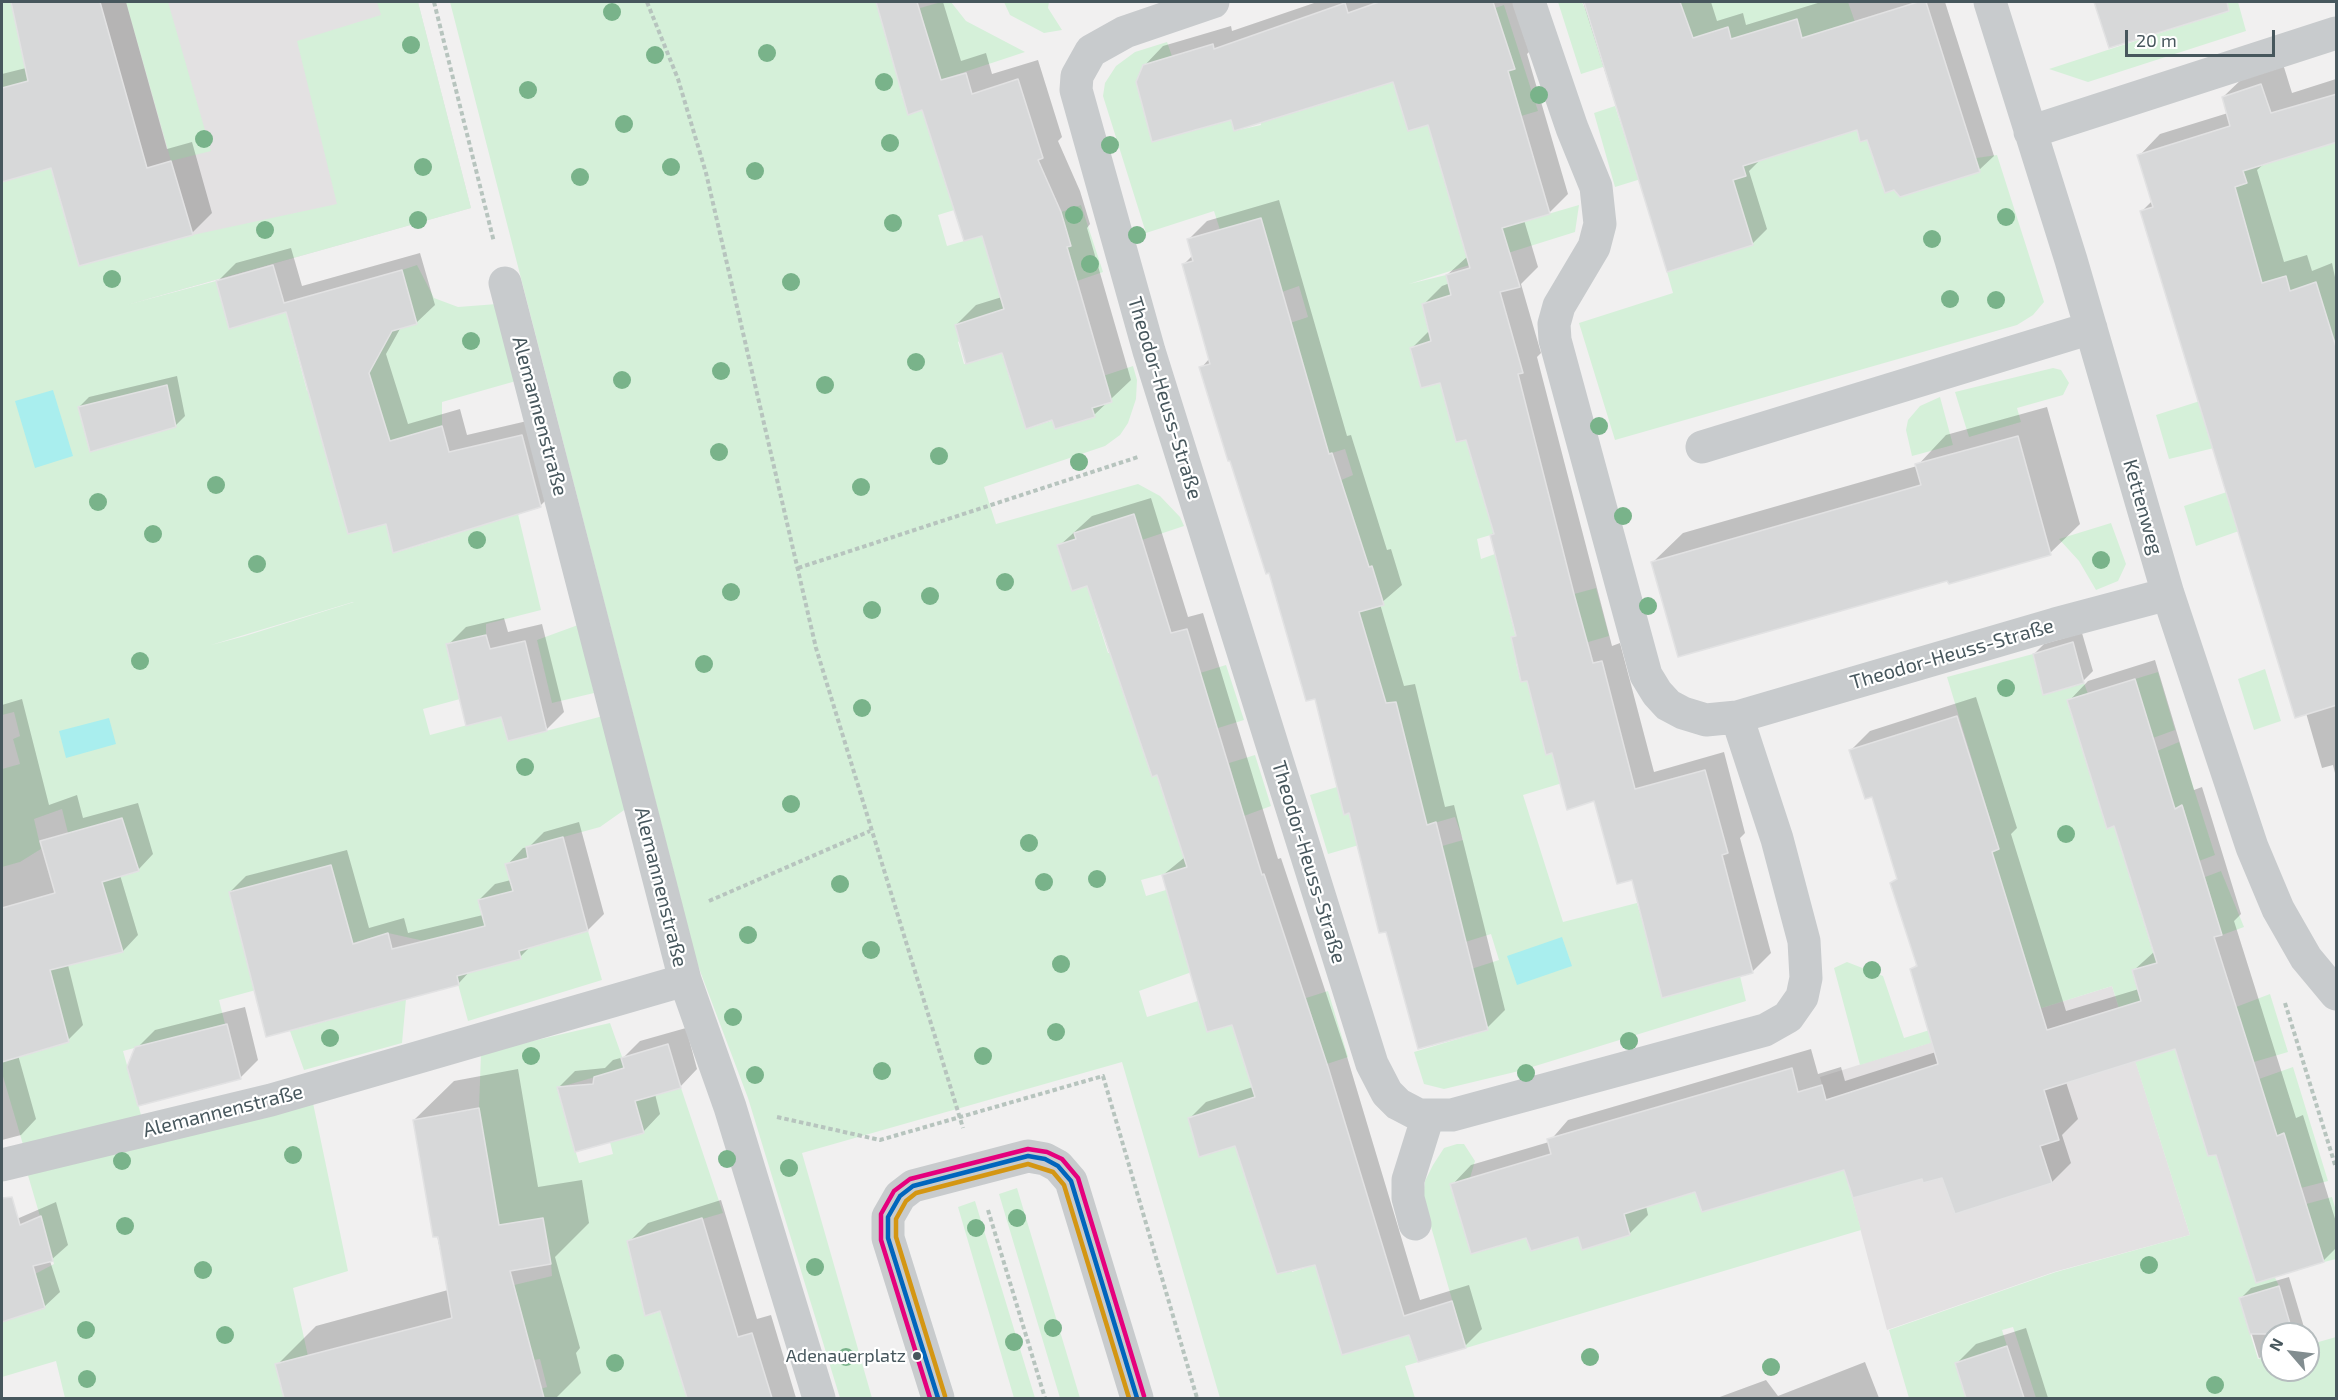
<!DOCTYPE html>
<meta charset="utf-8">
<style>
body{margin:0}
#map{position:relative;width:2338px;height:1400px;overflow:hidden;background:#f1f0f0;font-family:"Exo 2",sans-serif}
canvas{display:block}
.frame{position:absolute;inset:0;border:3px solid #47575d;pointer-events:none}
.north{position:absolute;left:2260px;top:1322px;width:60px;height:60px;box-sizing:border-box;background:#fff;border:2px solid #b5bcbe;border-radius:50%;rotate:298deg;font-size:16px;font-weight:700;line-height:24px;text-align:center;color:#47575d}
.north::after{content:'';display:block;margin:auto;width:21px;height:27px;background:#828d90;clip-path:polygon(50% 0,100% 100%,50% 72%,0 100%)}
.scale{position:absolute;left:2125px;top:30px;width:150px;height:27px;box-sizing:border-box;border:3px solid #47575d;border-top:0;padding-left:8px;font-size:18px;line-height:21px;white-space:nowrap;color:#47575d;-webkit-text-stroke:4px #fff;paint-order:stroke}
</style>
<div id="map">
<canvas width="2338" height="1400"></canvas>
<div class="frame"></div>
<div class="north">N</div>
<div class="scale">20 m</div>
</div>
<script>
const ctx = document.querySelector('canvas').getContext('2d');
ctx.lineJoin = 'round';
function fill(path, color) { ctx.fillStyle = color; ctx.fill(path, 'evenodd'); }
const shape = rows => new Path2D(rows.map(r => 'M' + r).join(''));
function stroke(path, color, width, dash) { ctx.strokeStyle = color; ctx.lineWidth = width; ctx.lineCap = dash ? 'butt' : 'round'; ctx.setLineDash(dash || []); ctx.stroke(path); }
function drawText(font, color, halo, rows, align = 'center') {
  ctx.font = font + ' "Exo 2",sans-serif'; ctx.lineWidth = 4.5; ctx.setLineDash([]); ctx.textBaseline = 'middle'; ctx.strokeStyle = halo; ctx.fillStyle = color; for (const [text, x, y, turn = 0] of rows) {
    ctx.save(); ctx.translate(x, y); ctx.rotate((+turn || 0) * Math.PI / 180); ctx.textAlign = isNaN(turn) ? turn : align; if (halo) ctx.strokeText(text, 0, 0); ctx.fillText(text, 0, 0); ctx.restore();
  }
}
fill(shape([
 [2,2,418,2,471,208,2,340],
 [2112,986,2190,1235,2054,1272,1887,1330,1820,1077]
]), '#e3e1e2');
fill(shape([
 [2,2,11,2,28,81,2,88],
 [126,2,168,2,211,151,171,161],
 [377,2,418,2,471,208,126,305,216,281,229,329,286,312,307,391,369,374,362,351,391,331,417,324,402,270,417,265,434,298,458,307,497,304,516,381,442,402,442,426,327,459,348,534,386,524,394,553,450,536,442,508,518,514,541,610,486,624,486,635,446,644,460,699,423,709,430,735,501,716,508,741,603,716,627,808,600,827,527,847,528,857,505,864,513,891,478,900,496,965,521,959,519,951,588,931,602,980,468,1021,445,936,424,941,388,933,288,961,265,883,229,892,256,990,219,1000,225,1024,123,1051,141,1115,24,1148,2,1073,2,1061,55,1046,3,957,115,927,102,882,138,871,122,818,68,833,62,809,34,819,41,849,20,862,2,867,2,769,20,764,13,739,20,736,14,712,2,715,2,182,51,168,80,266,188,236,337,204,297,41,381,15],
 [354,602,245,636,211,645,353,602],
 [450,2,876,2,887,39,925,28,920,8,941,2,951,2,966,21,1025,52,901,93,909,114,922,110,987,200,938,215,947,246,985,235,1036,317,975,323,974,319,959,323,960,341,958,342,964,364,1002,353,1026,429,1092,408,1103,376,1133,366,1137,380,1136,399,1128,423,1120,435,1105,446,984,487,996,524,1138,484,1160,496,1180,517,1184,526,1142,540,1134,515,1074,533,1098,608,1094,609,1108,653,1115,652,1128,708,1134,711,1200,673,1226,665,1244,720,1144,751,1152,776,1157,775,1177,836,1234,819,1189,973,1139,991,1147,1017,1198,1001,1207,1032,1232,1025,1282,1079,1239,1157,1254,1204,1285,1250,1292,1272,1355,1252,1363,1275,1322,1289,1342,1355,1409,1335,1418,1362,1405,1366,1415,1398,1220,1398,1122,1062,802,1153,872,1398,840,1398,748,1098,697,963],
 [1171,872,1176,887,1146,896,1141,880],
 [1004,2,1049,2,1048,8,1062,30,1044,33,1010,15],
 [1558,2,1582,2,1589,18,1685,16,1680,2,1848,2,1855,22,1852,115,1860,142,1867,140,1909,185,1980,171,1976,158,1997,155,2044,302,2033,315,2017,325,1615,440,1579,323,1673,293,1667,272,1752,245,1732,181,1746,176,1738,149,1615,187,1594,113,1615,106,1630,152,1728,120,1734,48,1727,27,1581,74],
 [2195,2,2238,2,2246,31,2088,82,2049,69,2200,20],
 [1504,5,1538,111,1501,122,1438,160,1462,239,1579,205,1575,232,1409,284,1446,275,1451,295,1422,304,1431,341,1410,348,1421,388,1443,382,1456,442,1467,440,1486,508,1518,499,1528,524,1477,539,1481,559,1495,554,1516,638,1581,622,1574,594,1596,588,1609,636,1516,663,1521,682,1527,681,1546,755,1606,739,1615,767,1523,795,1563,922,1637,903,1643,924,1654,921,1740,976,1746,1001,1519,1071,1444,1089,1424,1084,1414,1052,1488,1030,1471,969,1499,960,1491,934,1427,954,1417,923,1459,913,1442,846,1463,840,1455,817,1328,854,1310,795,1337,787,1344,814,1419,795,1400,718,1386,703,1359,612,1384,604,1372,566,1306,586,1351,513,1341,480,1353,475,1345,449,1329,454,1295,339,1281,326,1308,317,1299,286,1282,292,1261,218,1220,230,1214,211,1146,233,1103,96,1105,83,1116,66,1135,52,1167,42,1172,56,1143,65,1136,82,1152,142,1231,120,1234,131,1261,125,1259,110,1289,114,1372,89,1387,62,1408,131,1442,121,1433,95,1514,69,1495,8],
 [2228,118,2273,122,2336,136,2336,350,2310,284,2290,291,2285,276,2240,289,2164,291,2164,288,2196,255,2249,238,2240,204,2224,190,2245,179],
 [1081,205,1103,272,1077,281,1067,247,1071,245,1061,212],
 [2053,368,2061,370,2069,383,2063,395,2017,408,2021,422,1969,437,1955,392],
 [1940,397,1953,445,1912,456,1906,430,1908,420,1920,406],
 [2200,401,2214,448,2169,459,2156,415],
 [2227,492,2239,531,2196,546,2184,506],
 [2111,523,2126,564,2118,581,2096,590,2079,561,2059,539],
 [578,625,594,693,552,703,537,640],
 [2033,654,2044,695,2084,683,2088,694,2067,701,2107,828,2114,826,2154,955,2172,959,2132,970,2145,1012,2122,1018,2112,986,1860,1065,1834,968,1847,962,1883,976,1904,1038,1962,1020,1992,852,1999,848,1947,677],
 [2265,669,2281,721,2254,730,2238,679],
 [2158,672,2175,730,2153,738,2135,679],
 [2179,742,2215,855,2199,861,2183,806,2175,809,2157,751],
 [1255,755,1271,806,1244,816,1229,763],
 [2221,871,2244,927,2222,935,2205,877],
 [1328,991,1348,1057,1327,1064,1306,998],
 [2270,994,2288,1052,2254,1062,2236,1007],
 [406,999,402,1043,304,1070,290,1031],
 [610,1023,626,1068,557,1088,579,1163,613,1154,610,1142,644,1133,635,1101,681,1088,723,1213,627,1241,645,1316,672,1308,684,1348,674,1356,687,1398,538,1398,536,1390,547,1387,540,1359,534,1360,514,1285,552,1276,551,1264,499,1225,479,1108,481,1053],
 [2169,1028,2208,1156,2216,1155,2279,1286,2239,1298,2258,1359,2272,1355,2272,1370,2308,1370,2308,1345,2336,1337,2336,1398,2036,1398,2013,1327,2002,1330,2007,1346,1955,1363,1966,1398,1909,1398,1889,1330,2056,1272,2190,1235,2128,1038],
 [2293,1067,2328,1181,2301,1188,2284,1134,2277,1136,2259,1079],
 [313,1103,348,1271,293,1288,308,1356,275,1364,284,1398,65,1398,56,1361,2,1377,2,1322,45,1308,35,1274,54,1264,27,1172],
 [1457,1144,1464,1144,1475,1161,1470,1178,1450,1185,1471,1254,1526,1238,1575,1228,1582,1250,1629,1235,1623,1211,1695,1192,1702,1212,1844,1168,1861,1230,1466,1348,1423,1199,1425,1181,1433,1165,1444,1148],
 [1017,1188,1080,1398,1060,1398,999,1194],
 [2332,1197,2336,1211,2336,1259,2324,1262,2306,1204],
 [975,1201,1035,1398,1014,1398,958,1207]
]), '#d5f0d9');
fill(shape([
 [53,390,73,456,35,468,15,401],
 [109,718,116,744,66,758,59,731],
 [1562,937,1572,966,1517,985,1507,956]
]), '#a9eeee');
fill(shape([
 [12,2,126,2,167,149,192,142,212,213,192,233,52,167,2,181,2,74,26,68],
 [877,2,943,2,961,61,986,53,992,74,1038,60,1062,137,1058,141,1080,191,1090,224,1087,228,1131,380,1094,415,1053,418,1003,351,956,325,976,305,1002,297,983,234,923,108,909,113],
 [1317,2,1517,2,1532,49,1527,54,1568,194,1550,212,1524,220,1538,267,1521,284,1541,353,1537,357,1612,646,1620,643,1654,772,1724,752,1745,833,1740,838,1771,953,1752,972,1633,878,1595,799,1553,752,1513,638,1517,634,1491,535,1495,532,1467,438,1441,381,1412,348,1430,330,1424,304,1442,286,1450,283,1447,275,1468,256,1429,123,1394,81,1233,118,1144,66,1163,46,1231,26,1232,31],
 [1583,2,1711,2,1717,21,1743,13,1746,25,1821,2,1945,2,1994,156,1979,170,1868,138,1858,128,1761,159,1749,171,1767,229,1752,244,1668,271],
 [2095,2,2217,2,2200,18,2110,46],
 [2283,64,2292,93,2336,79,2336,141,2266,162,2257,170,2284,262,2307,255,2312,271,2332,263,2336,282,2336,777,2333,765,2322,768,2306,713,2142,211,2152,201,2139,156,2160,134,2228,113,2223,97,2245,76],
 [1279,200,1347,436,1351,435,1387,550,1391,549,1402,585,1380,604,1404,686,1415,684,1445,807,1454,805,1505,1010,1487,1028,1350,811,1316,697,1270,571,1201,368,1210,358,1184,264,1193,255,1189,239,1207,221],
 [291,248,302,286,420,253,435,305,416,323,401,327,386,354,408,424,460,409,467,435,540,418,558,488,540,506,387,522,287,311,218,281,236,263],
 [177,376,185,416,175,426,79,407,89,397],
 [2047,407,2080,524,2050,553,1948,579,1653,562,1683,533,1917,466,1946,435],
 [1151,498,1188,617,1203,613,1278,859,1281,858,1345,1050,1420,1300,1469,1285,1482,1329,1465,1346,1410,1333,1316,1263,1236,1144,1189,1119,1206,1102,1253,1087,1233,1023,1163,875,1185,857,1158,773,1112,651,1109,652,1088,584,1059,546,1092,516],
 [504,618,508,632,542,624,564,712,546,730,503,715,448,645,466,627],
 [2082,633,2093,671,2083,681,2034,654,2044,644],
 [2155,660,2194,790,2202,787,2241,914,2234,921,2296,1118,2303,1115,2336,1222,2336,1248,2323,1261,2217,1153,2176,1047,2066,1082,2078,1119,2062,1135,2071,1163,2052,1182,1943,1176,1923,1177,1846,1168,1696,1190,1646,1206,1648,1215,1629,1234,1527,1236,1452,1185,1471,1165,1549,1142,1568,1120,1811,1049,1818,1074,1841,1067,1845,1081,1936,1052,1912,970,1918,963,1892,883,1898,877,1873,795,1851,750,1870,731,1976,697,2017,828,2011,834,2066,1011,2139,989,2133,971,2155,951,2115,824,2069,701,2088,681],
 [22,699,49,805,77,795,83,818,138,803,153,854,138,870,120,875,138,935,123,951,68,965,83,1025,68,1040,18,1055,36,1119,21,1135,2,1140,2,705],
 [579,822,604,914,588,930,532,945,520,957,471,970,458,984,267,1036,230,892,246,876,347,850,369,928,404,918,408,933,483,915,479,900,495,884,511,880,507,865,523,848,529,847,544,832],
 [245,1007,258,1060,240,1078,137,1048,155,1030],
 [686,1028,697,1069,680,1087,655,1094,660,1114,643,1132,558,1088,575,1071,605,1068,613,1060,624,1057,640,1041],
 [518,1069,538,1187,582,1180,589,1223,555,1257,580,1348,576,1353,581,1373,556,1398,286,1398,277,1365,316,1326,448,1290,414,1120,454,1081],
 [721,1200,757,1319,771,1315,796,1398,688,1398,661,1310,629,1242,648,1223],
 [56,1202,68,1245,50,1261,60,1292,44,1307,2,1320,2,1235,10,1234,9,1231,2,1232,2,1221,19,1218],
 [2289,1277,2306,1334,2272,1334,2272,1353,2259,1358,2241,1298,2251,1288],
 [2026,1328,2048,1398,1967,1398,1956,1364,1976,1344],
 [1865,1362,1879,1398,1717,1398,1766,1380,1778,1396]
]), '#0003');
const building = shape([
 [11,2,100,2,147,168,171,161,193,235,79,266,51,168,2,182,2,88,28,81,11,2],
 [876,2,917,2,941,80,966,73,972,94,1018,79,1043,158,1038,160,1061,212,1071,246,1067,247,1112,402,1092,408,1095,417,1055,429,1052,420,1026,429,1002,353,966,364,955,325,1004,309,982,236,964,241,922,110,908,115,876,2],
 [1379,2,1493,2,1515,69,1508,71,1550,214,1502,228,1520,287,1500,292,1523,373,1518,374,1574,594,1593,663,1602,661,1635,789,1705,770,1728,853,1722,855,1753,973,1662,998,1632,880,1617,884,1594,801,1567,810,1552,753,1546,755,1527,681,1521,682,1511,637,1516,636,1490,535,1494,534,1466,440,1456,442,1440,383,1421,388,1410,348,1431,341,1422,304,1451,295,1446,275,1470,268,1428,125,1408,131,1393,82,1234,131,1231,120,1152,142,1136,82,1143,65,1213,44,1214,49,1345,3,1348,13,1379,2],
 [1584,2,1680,2,1693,38,1728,27,1731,39,1797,19,1802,38,1918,2,1926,2,1980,172,1900,197,1894,190,1885,193,1867,140,1860,142,1857,130,1743,166,1746,176,1733,180,1753,245,1667,272,1584,2],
 [2094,2,2227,2,2229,11,2109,48,2094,2],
 [2261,84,2271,113,2337,94,2337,142,2243,171,2247,183,2235,187,2262,283,2286,276,2290,291,2316,282,2337,350,2337,705,2295,718,2140,211,2153,207,2137,155,2230,126,2222,97,2261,84],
 [1261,218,1329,454,1332,453,1369,567,1372,566,1384,605,1359,612,1386,703,1396,702,1427,825,1436,822,1488,1030,1418,1049,1386,932,1379,933,1349,813,1344,815,1315,699,1306,701,1269,573,1266,574,1230,461,1228,461,1199,367,1210,364,1182,264,1193,261,1187,239,1261,218],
 [273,265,284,303,402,270,417,324,392,331,369,373,390,441,442,426,449,452,522,435,541,507,393,553,386,524,348,534,286,312,229,329,216,281,273,265],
 [167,385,176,427,90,452,78,407,167,385],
 [2018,436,2051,555,1949,584,1947,581,1678,657,1651,562,1921,485,1915,464,2018,436],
 [1134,514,1171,633,1187,629,1262,875,1264,874,1328,1067,1404,1316,1452,1301,1466,1348,1418,1362,1409,1335,1342,1355,1315,1265,1277,1274,1235,1146,1199,1157,1188,1118,1255,1097,1232,1025,1207,1032,1162,875,1187,867,1157,775,1152,777,1087,586,1072,591,1057,545,1076,539,1074,533,1134,514],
 [486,635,490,649,525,641,547,731,508,741,501,717,466,726,446,644,486,635],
 [2073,642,2084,683,2043,695,2033,654,2073,642],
 [2135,679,2175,809,2182,805,2222,935,2214,937,2277,1136,2284,1133,2324,1262,2256,1283,2216,1155,2208,1156,2175,1049,2044,1090,2059,1140,2040,1146,2052,1183,1955,1214,1942,1178,1923,1183,1922,1179,1853,1198,1844,1170,1702,1212,1695,1192,1624,1214,1630,1235,1582,1250,1578,1237,1531,1251,1526,1238,1471,1254,1450,1184,1551,1154,1547,1139,1792,1068,1798,1092,1822,1085,1826,1100,1938,1064,1910,969,1917,966,1890,883,1897,879,1872,797,1865,799,1849,750,1957,716,1999,849,1992,852,2047,1030,2141,1001,2132,970,2157,963,2114,826,2107,829,2067,700,2135,679],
 [122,818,139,871,102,882,123,952,50,970,69,1042,2,1062,2,908,55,893,40,841,122,818],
 [563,837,588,931,519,951,521,959,457,976,459,985,266,1037,229,892,331,865,353,944,388,933,392,949,485,926,478,900,513,891,505,864,528,858,526,847,563,837],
 [227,1024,241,1079,138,1106,127,1067,135,1047,227,1024],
 [668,1044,681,1088,635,1101,644,1133,575,1152,557,1087,593,1084,594,1077,624,1068,621,1058,668,1044],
 [479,1108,499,1225,543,1218,551,1264,510,1271,544,1398,284,1398,275,1364,452,1318,438,1237,433,1237,413,1120,479,1108],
 [12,1197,20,1225,41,1216,53,1261,33,1266,45,1308,2,1322,2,1198,12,1197],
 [702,1218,738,1337,752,1333,772,1398,687,1398,660,1311,645,1316,627,1241,702,1218],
 [2279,1286,2293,1334,2250,1334,2239,1298,2279,1286],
 [2007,1346,2024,1398,1966,1398,1955,1363,2007,1346]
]);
fill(building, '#d7d8d9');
stroke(building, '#e2e2e3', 1.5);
stroke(shape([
 [434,2,494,242],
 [647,2,678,79,706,173,816,648,963,1128],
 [798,568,1138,457],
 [709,901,870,831],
 [2285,1003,2336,1168],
 [777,1117,880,1140,1103,1076,1197,1398],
 [988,1210,1045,1398]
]), '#b7c4be', 4, [4.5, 3]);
stroke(shape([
 [1213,2,1125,32,1091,51,1077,76,1076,90,1149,351,1372,1064,1387,1093,1398,1104,1419,1115,1452,1115,1765,1030,1788,1017,1802,997,1806,978,1804,941,1777,839,1737,717],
 [1529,2,1572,128,1596,187,1600,224,1594,247,1559,306,1554,324,1555,340,1646,675,1657,693,1668,705,1683,713,1706,720,1737,717,2055,624,2168,594],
 [1990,2,2071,260,2168,594,2252,847,2278,909,2306,958,2336,994],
 [2030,132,2336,33],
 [1702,447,2091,328],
 [685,980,730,1107,819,1398],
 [2,1165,271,1100,685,980,505,283],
 [1415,1224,1408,1198,1408,1180,1428,1116],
 [938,1398,888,1238,888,1217,900,1196,913,1186,1028,1156,1045,1159,1058,1166,1071,1181,1137,1398]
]), '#c8cbcd', 33);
stroke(shape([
 [938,1398,888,1238,888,1217,900,1196,913,1186,1028,1156,1045,1159,1058,1166,1071,1181,1137,1398]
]), '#0065bd', 4.5);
stroke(shape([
 [945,1396,896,1237,896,1219,906,1201,916,1193,1028,1164,1053,1172,1064,1185,1129,1398]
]), '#d49613', 4.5);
stroke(shape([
 [930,1398,881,1240,881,1214,894,1191,910,1179,1028,1149,1047,1152,1062,1159,1078,1178,1144,1396]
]), '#e5007d', 4.5);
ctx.fillStyle = '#79b38a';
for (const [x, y] of [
 [612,12],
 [411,45],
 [767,53],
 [655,55],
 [884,82],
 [528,90],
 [1539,95],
 [624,124],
 [204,139],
 [890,143],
 [1110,145],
 [423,167],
 [671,167],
 [755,171],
 [580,177],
 [1074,215],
 [2006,217],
 [418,220],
 [893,223],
 [265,230],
 [1137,235],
 [1932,239],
 [1090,264],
 [112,279],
 [791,282],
 [1950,299],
 [1996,300],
 [471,341],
 [916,362],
 [721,371],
 [622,380],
 [825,385],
 [1599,426],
 [719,452],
 [939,456],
 [1079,462],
 [216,485],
 [861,487],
 [98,502],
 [1623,516],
 [153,534],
 [477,540],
 [2101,560],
 [257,564],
 [1005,582],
 [731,592],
 [930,596],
 [1648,606],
 [872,610],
 [140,661],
 [704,664],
 [2006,688],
 [862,708],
 [525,767],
 [791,804],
 [2066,834],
 [1029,843],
 [1097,879],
 [1044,882],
 [840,884],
 [748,935],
 [871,950],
 [1061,964],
 [1872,970],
 [733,1017],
 [1056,1032],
 [330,1038],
 [1629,1041],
 [531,1056],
 [983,1056],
 [882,1071],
 [1526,1073],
 [755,1075],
 [293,1155],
 [727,1159],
 [122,1161],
 [789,1168],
 [1017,1218],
 [125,1226],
 [976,1228],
 [2149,1265],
 [815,1267],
 [203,1270],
 [1053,1328],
 [86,1330],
 [225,1335],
 [1014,1342],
 [846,1357],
 [1590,1357],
 [615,1363],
 [1771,1367],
 [87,1379],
 [2215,1385]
]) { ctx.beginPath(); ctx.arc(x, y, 9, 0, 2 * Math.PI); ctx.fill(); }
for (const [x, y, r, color] of [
 [917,1356,5,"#47575d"]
]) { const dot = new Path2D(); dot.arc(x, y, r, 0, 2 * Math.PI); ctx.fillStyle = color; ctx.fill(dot); stroke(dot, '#fff', 2); }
drawText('18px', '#47575d', '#fff', [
 ["Adenauerplatz",906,1356]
], 'right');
drawText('20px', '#47575d', '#fff', [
 ["Theodor-Heuss-Straße",1165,398,73],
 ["Alemannenstraße",540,416,75],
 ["Kettenweg",2143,507,74],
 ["Theodor-Heuss-Straße",1952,654,-16],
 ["Theodor-Heuss-Straße",1309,862,73],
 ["Alemannenstraße",661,887,76],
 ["Alemannenstraße",223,1111,-14]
]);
</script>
